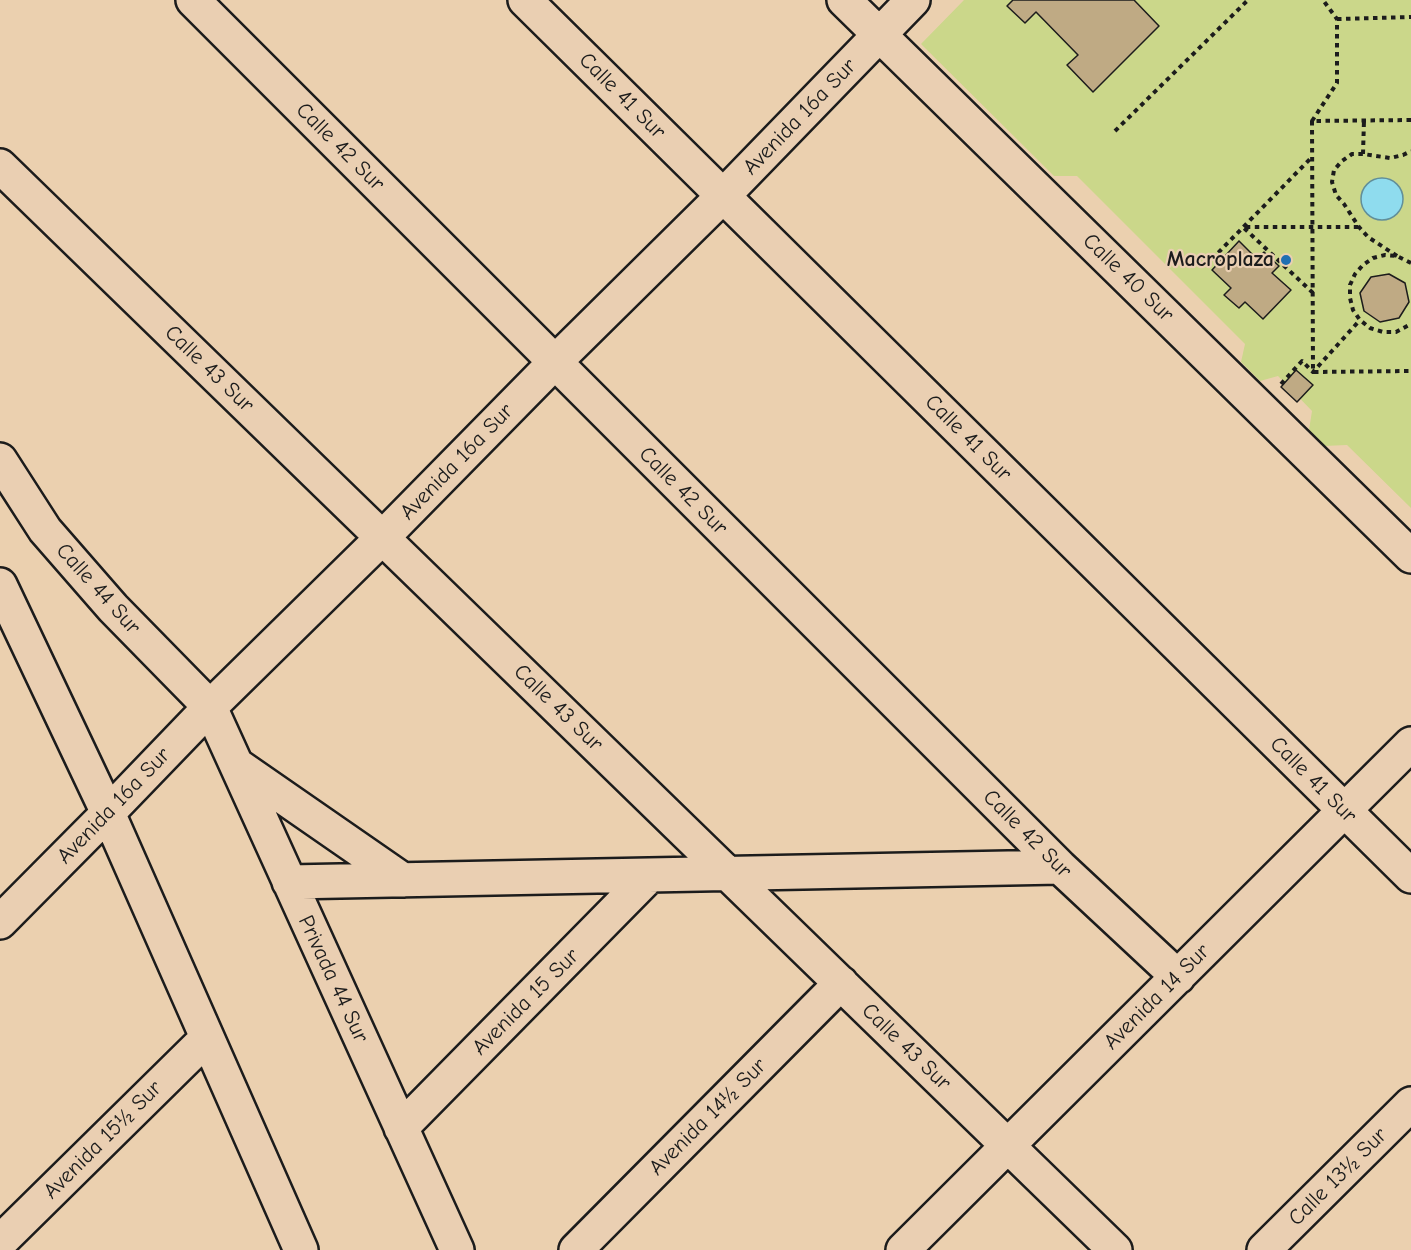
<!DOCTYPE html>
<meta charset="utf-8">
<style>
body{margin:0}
canvas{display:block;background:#ebd0af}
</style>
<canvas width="1411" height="1250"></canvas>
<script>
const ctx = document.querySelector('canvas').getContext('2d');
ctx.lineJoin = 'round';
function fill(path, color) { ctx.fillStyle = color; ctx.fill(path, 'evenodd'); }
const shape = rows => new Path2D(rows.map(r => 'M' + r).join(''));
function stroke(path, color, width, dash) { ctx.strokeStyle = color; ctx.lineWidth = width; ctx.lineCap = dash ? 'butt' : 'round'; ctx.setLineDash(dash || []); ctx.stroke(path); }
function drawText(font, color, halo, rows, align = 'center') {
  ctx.font = font + ' "Comic Neue",sans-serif'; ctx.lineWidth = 4.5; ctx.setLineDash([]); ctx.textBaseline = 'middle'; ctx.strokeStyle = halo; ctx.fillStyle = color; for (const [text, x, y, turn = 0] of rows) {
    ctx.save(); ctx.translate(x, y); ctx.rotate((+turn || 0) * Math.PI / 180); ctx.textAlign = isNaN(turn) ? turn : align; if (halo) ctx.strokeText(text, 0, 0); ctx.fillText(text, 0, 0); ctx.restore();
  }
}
fill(shape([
 [964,0,1411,0,1411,508,1347,445,1324,446,1309,430,1312,411,1284,382,1278,376,1260,381,1241,362,1245,344,1077,176,1054,176,921,44]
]), '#cbd78a');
const water = shape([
 '1361 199a21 21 0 1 1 42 0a21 21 0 1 1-42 0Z'
]);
fill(water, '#8fdcee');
stroke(water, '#618f9a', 1.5);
const building = shape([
 [1013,0,1134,0,1159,26,1093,92,1067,65,1078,55,1036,12,1025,23,1007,6,1013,0],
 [1239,241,1257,259,1264,252,1279,266,1272,273,1291,290,1263,319,1245,302,1239,308,1224,295,1231,288,1212,270,1239,241],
 [1389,274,1405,283,1409,302,1399,318,1380,322,1364,311,1360,293,1371,277,1389,274],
 [1296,370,1313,385,1297,402,1281,387,1296,370]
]);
fill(building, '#bfaa84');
stroke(building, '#1c1c1c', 1.5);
const minor = shape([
 [193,0,1060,867,1178,977],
 [525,0,1411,876],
 [844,0,1411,556],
 [0,166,1115,1250],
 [0,460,45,530,113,608,210,707,457,1250],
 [0,585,108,813,301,1250],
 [237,765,403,880],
 [289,882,1060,867],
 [0,922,108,813,210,707,382,538,555,362,723,196,913,0],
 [401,1128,650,875],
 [0,1242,207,1038],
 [576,1250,841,983],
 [903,1250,1411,744],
 [1264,1250,1411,1104]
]);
stroke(minor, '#1c1c1c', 38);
stroke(shape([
 [1337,19,1411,17],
 [1411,120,1312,121,1313,372,1411,371],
 [1312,121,1337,83,1337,19,1323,0],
 [1115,131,1248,0],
 [1363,154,1364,120],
 [1397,256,1368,237,1359,227,1344,204,1336,195,1332,182,1334,170,1342,161,1352,154,1363,154,1390,158,1403,155,1411,151],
 [1212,259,1311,158],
 [1411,263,1397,256,1385,255,1373,258,1363,265,1355,274,1350,285,1350,298,1353,310,1360,320,1370,328,1383,332,1396,332,1411,324],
 [1313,293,1243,227,1359,227],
 [1281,384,1302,361,1313,372,1360,320]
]), '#1c1c1c', 4, [4.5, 4.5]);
stroke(minor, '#eacfb2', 33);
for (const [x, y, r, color] of [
 [1286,260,6,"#1f6fb2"]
]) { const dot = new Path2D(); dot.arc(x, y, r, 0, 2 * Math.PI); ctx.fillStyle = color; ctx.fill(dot); stroke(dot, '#eacfb2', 2); }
drawText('22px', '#1c1c1c', '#eacfb2', [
 ["Calle 41 Sur",622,96,45],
 ["Avenida 16a Sur",800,117,-46],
 ["Calle 42 Sur",340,147,45],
 ["Calle 40 Sur",1128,278,44],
 ["Calle 43 Sur",209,369,44],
 ["Calle 41 Sur",968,438,45],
 ["Avenida 16a Sur",457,462,-46],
 ["Calle 42 Sur",683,491,45],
 ["Calle 44 Sur",98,589,48],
 ["Calle 43 Sur",558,708,44],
 ["Calle 41 Sur",1313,780,45],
 ["Avenida 16a Sur",114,806,-46],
 ["Calle 42 Sur",1027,834,45],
 ["Privada 44 Sur",333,979,65],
 ["Avenida 14 Sur",1157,997,-45],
 ["Avenida 15 Sur",526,1002,-45],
 ["Calle 43 Sur",906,1047,44],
 ["Avenida 14½ Sur",708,1117,-45],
 ["Avenida 15½ Sur",103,1140,-45],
 ["Calle 13½ Sur",1338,1177,-45]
]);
drawText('bold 22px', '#1c1c1c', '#eacfb2', [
 ["Macroplaza",1274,260]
], 'right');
</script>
